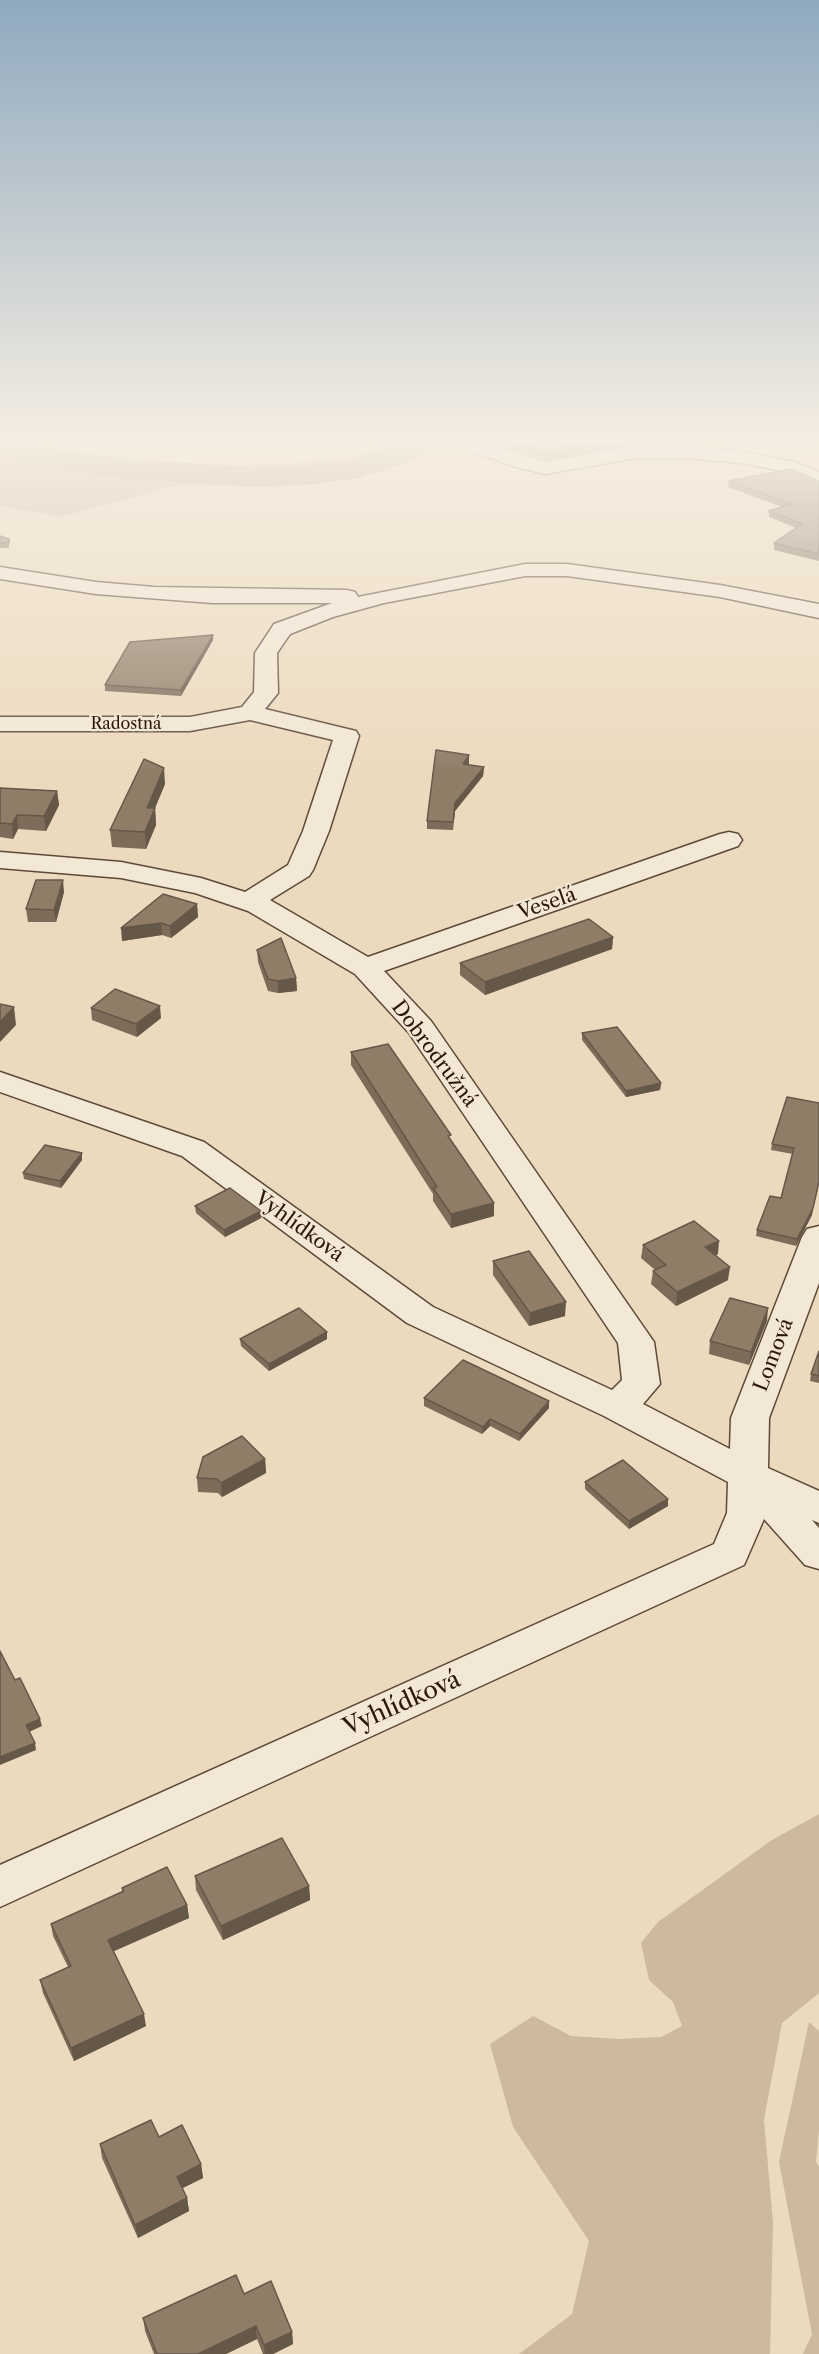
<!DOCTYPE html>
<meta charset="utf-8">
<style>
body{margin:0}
canvas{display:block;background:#ecdabe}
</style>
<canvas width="819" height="2354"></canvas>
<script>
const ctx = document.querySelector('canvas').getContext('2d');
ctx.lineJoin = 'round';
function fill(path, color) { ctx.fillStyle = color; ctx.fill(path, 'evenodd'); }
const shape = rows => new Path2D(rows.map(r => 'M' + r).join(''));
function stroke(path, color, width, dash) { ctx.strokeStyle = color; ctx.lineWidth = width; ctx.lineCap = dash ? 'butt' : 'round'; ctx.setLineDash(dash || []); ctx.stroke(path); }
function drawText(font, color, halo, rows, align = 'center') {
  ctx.font = font + ' "Libre Caslon Text",serif'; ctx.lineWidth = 4.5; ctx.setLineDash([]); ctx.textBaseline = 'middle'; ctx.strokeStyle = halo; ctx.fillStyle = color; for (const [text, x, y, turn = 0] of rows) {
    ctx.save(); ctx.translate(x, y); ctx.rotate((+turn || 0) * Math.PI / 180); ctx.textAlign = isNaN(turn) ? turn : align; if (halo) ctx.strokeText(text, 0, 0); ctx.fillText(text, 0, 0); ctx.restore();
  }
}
fill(shape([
 [0,445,32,445,76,453,151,461,231,466,291,463,351,456,380,445,438,445,377,472,291,485,174,486,60,517,0,506],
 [819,1814,819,1993,782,2023,764,2120,773,2222,770,2354,519,2354,572,2314,589,2241,513,2127,490,2044,533,2016,571,2036,617,2039,661,2037,682,2026,673,2002,649,1980,641,1943,658,1922,772,1840],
 [809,2022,819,2031,819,2130,816,2162,819,2167,819,2354,803,2354,812,2334,779,2162]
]), '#ccb9a0');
fill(shape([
 [0,445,32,445,128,459,254,467,305,465,355,459,394,445,430,445,420,458,360,478,305,485,254,487,128,479,38,466,0,458,0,445]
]), '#ab9881');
const street = shape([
 [464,445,490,445,545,462,636,446,684,446,741,451,795,462,819,472,819,485,783,471,741,463,684,458,636,458,545,474,513,466,466,449,464,445],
 [525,564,567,564,720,585,819,604,819,618,720,597,567,576,525,576,384,603,333,617,290,634,277,653,278,693,265,709,356,731,359,736,329,831,313,870,309,876,270,900,368,957,720,834,729,832,738,834,742,840,738,846,384,971,431,1021,654,1342,660,1384,643,1404,730,1449,731,1418,802,1237,807,1229,819,1226,819,1283,769,1418,768,1468,819,1491,819,1523,812,1520,819,1528,819,1569,805,1565,764,1519,744,1565,0,1907,0,1865,714,1544,727,1513,728,1482,604,1416,407,1323,182,1156,0,1092,0,1072,204,1142,433,1307,612,1390,622,1380,618,1343,409,1033,355,974,248,911,195,893,121,878,0,868,0,852,121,862,201,878,245,892,288,865,303,831,333,740,250,720,190,731,0,731,0,717,190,717,242,707,254,692,255,653,274,624,332,603,212,603,96,594,0,579,0,567,96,582,154,587,347,590,355,592,358,597,525,564]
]);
stroke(street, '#5d4938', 3);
fill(street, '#f3e7d5');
fill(shape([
 [116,445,137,445,131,448],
 [506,445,630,445,545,460,515,450],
 [729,481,819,481,819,561,774,550,774,543,796,528,769,517,769,511,782,507,728,487],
 [0,536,9,539,9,548,0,548],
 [213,635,213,640,181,696,105,691,105,685],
 [436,750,469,764,468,765,484,767,483,776,455,811,453,830,427,829,427,821],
 [165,784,155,808,156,825,146,849,112,847,110,830],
 [0,788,57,791,59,805,46,831,18,829,13,839,0,837],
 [64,892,56,922,28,922,26,909],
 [197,904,198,917,171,938,162,935,122,941],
 [613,937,612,949,485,995,460,975,460,963],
 [257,950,296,978,297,991,278,993,268,991,258,962],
 [91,1008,161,1018,137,1037,92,1020],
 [582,1033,661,1083,660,1090,626,1097,582,1040],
 [351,1052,494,1203,494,1216,451,1228,433,1201,433,1194,351,1065],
 [787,1097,812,1215,796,1246,756,1236,757,1230,781,1198,793,1154,771,1150,772,1144],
 [82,1153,82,1160,61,1188,24,1179,23,1173],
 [195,1206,261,1211,261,1218,225,1237,196,1213],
 [643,1245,718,1254,716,1255,728,1280,676,1306,651,1284,653,1271,655,1270,641,1258],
 [493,1261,565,1316,529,1326,493,1275],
 [767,1321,749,1365,709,1354,710,1341],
 [240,1339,327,1339,269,1371,241,1346],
 [819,1351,819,1383,810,1381,811,1374],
 [424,1398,549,1401,549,1408,519,1441,490,1426,482,1434,424,1406],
 [265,1459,266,1473,222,1497,218,1493,198,1492,197,1478],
 [585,1482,668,1499,668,1506,629,1529,585,1489],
 [195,1876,309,1886,310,1900,223,1940,196,1890],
 [122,1888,187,1905,189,1918,113,1951,146,2026,74,2061,43,1993,40,1980,68,1967,53,1936,51,1924,122,1892],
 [159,2137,201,2164,203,2178,182,2188,187,2198,189,2211,138,2238,102,2158,100,2144],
 [244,2294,292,2332,293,2344,273,2354,263,2354,257,2339,226,2354,154,2354,145,2331,143,2318]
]), '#7c6c59');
fill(shape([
 [584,445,630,445,545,460,545,452],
 [213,635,213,640,181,696,181,690],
 [469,755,469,764,463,772,463,764],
 [484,767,483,776,455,811,453,830,455,803],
 [164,768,165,784,150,820,155,808,156,825,146,849,145,832,147,808],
 [57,791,59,805,46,831,44,816],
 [17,815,18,829,13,839,12,824],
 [63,880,64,892,56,922,54,910],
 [197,904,198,917,171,938,170,926],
 [161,923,162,935,122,941,121,928],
 [613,937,612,949,485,995,485,982],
 [296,978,297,991,278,993,278,981],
 [160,1006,161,1018,137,1037,136,1024],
 [14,1007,16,1025,0,1042,0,1022],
 [661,1083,660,1090,626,1097,626,1091],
 [82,1153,82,1160,61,1188,60,1181],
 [819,1182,812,1215,796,1246,797,1239],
 [494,1203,494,1216,451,1228,451,1214],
 [261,1211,261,1218,225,1237,224,1230],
 [719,1241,718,1254,704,1261,705,1247],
 [730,1267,728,1280,676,1306,677,1292],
 [566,1302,565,1316,529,1326,530,1313],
 [768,1308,767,1321,749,1365,751,1352],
 [327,1332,327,1339,269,1371,269,1364],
 [549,1401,549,1408,519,1441,520,1434],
 [490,1419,490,1426,482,1434,483,1427],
 [265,1459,266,1473,222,1497,221,1483],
 [668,1499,668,1506,629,1529,629,1521],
 [40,1719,42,1726,27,1733,26,1725],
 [35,1743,36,1750,0,1765,0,1757],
 [309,1886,310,1900,223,1940,221,1926],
 [187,1905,189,1918,110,1953,108,1940],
 [144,2014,146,2026,74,2061,71,2048],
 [201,2164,203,2178,179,2190,177,2177],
 [187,2198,189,2211,138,2238,135,2225],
 [256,2326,257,2339,226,2354,198,2354],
 [292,2332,293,2344,273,2354,265,2354,264,2345]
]), '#655849');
const building = shape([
 [524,445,584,445,545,452,524,445],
 [790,469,819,481,819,554,774,543,802,524,769,511,792,504,729,481,790,469],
 [0,536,9,539,9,543,0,543,0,536],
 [213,635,181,690,105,685,130,642,213,635],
 [436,750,469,755,463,764,484,767,455,803,453,822,427,821,436,750],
 [144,759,164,768,147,808,155,808,145,832,110,830,144,759],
 [0,788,57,791,44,816,17,815,12,824,0,823,0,788],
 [36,880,63,880,54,910,26,909,36,880],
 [163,894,197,904,170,926,161,923,121,928,163,894],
 [589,919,613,937,485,982,460,963,589,919],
 [281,938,296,978,278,981,268,979,257,950,281,938],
 [115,989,160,1006,136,1024,91,1008,115,989],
 [0,1004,14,1007,0,1022,0,1004],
 [617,1027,661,1083,626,1091,582,1033,617,1027],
 [388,1044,451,1135,448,1136,494,1203,451,1214,433,1188,437,1187,351,1052,388,1044],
 [787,1097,819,1103,819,1182,813,1208,797,1239,757,1230,770,1196,781,1198,794,1148,772,1144,787,1097],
 [45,1145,82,1153,60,1181,23,1173,45,1145],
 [230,1188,261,1211,224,1230,195,1206,230,1188],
 [694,1221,719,1241,705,1247,730,1267,677,1292,653,1271,666,1265,643,1245,694,1221],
 [529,1251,566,1302,530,1313,493,1261,529,1251],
 [730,1298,768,1308,751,1352,710,1341,730,1298],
 [299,1308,327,1332,269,1364,240,1339,299,1308],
 [819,1351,819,1376,811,1374,819,1351],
 [463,1360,549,1401,520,1434,490,1419,483,1427,424,1398,463,1360],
 [242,1436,265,1459,221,1483,217,1479,197,1478,203,1457,242,1436],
 [623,1460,668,1499,629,1521,585,1482,623,1460],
 [0,1651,15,1680,20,1678,40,1719,26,1725,35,1743,0,1757,0,1651],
 [282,1838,309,1886,221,1926,195,1876,282,1838],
 [167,1867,187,1905,108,1940,144,2014,71,2048,40,1980,71,1966,51,1924,124,1891,122,1888,167,1867],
 [151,2120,159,2137,182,2125,201,2164,177,2177,187,2198,135,2225,100,2144,151,2120],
 [236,2275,244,2294,271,2281,292,2332,264,2345,256,2326,198,2354,157,2354,143,2318,236,2275]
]);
fill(building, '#907d68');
stroke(building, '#655849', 1.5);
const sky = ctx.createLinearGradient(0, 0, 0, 774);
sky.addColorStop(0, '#8fa9bf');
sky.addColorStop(0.57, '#f6eee2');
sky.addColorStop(1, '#f6eee200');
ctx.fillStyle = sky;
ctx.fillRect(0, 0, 819, 774);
drawText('16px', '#2d190b', '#f3e7d5', [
 ["Radostná",126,724]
]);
drawText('20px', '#2d190b', '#f3e7d5', [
 ["Veselá",547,904,-19],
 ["Dobrodružná",434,1054,53],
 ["Vyhlídková",299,1227,36],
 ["Lomová",774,1355,-69]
]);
drawText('24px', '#2d190b', '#f3e7d5', [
 ["Vyhlídková",402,1704,-24]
]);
</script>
